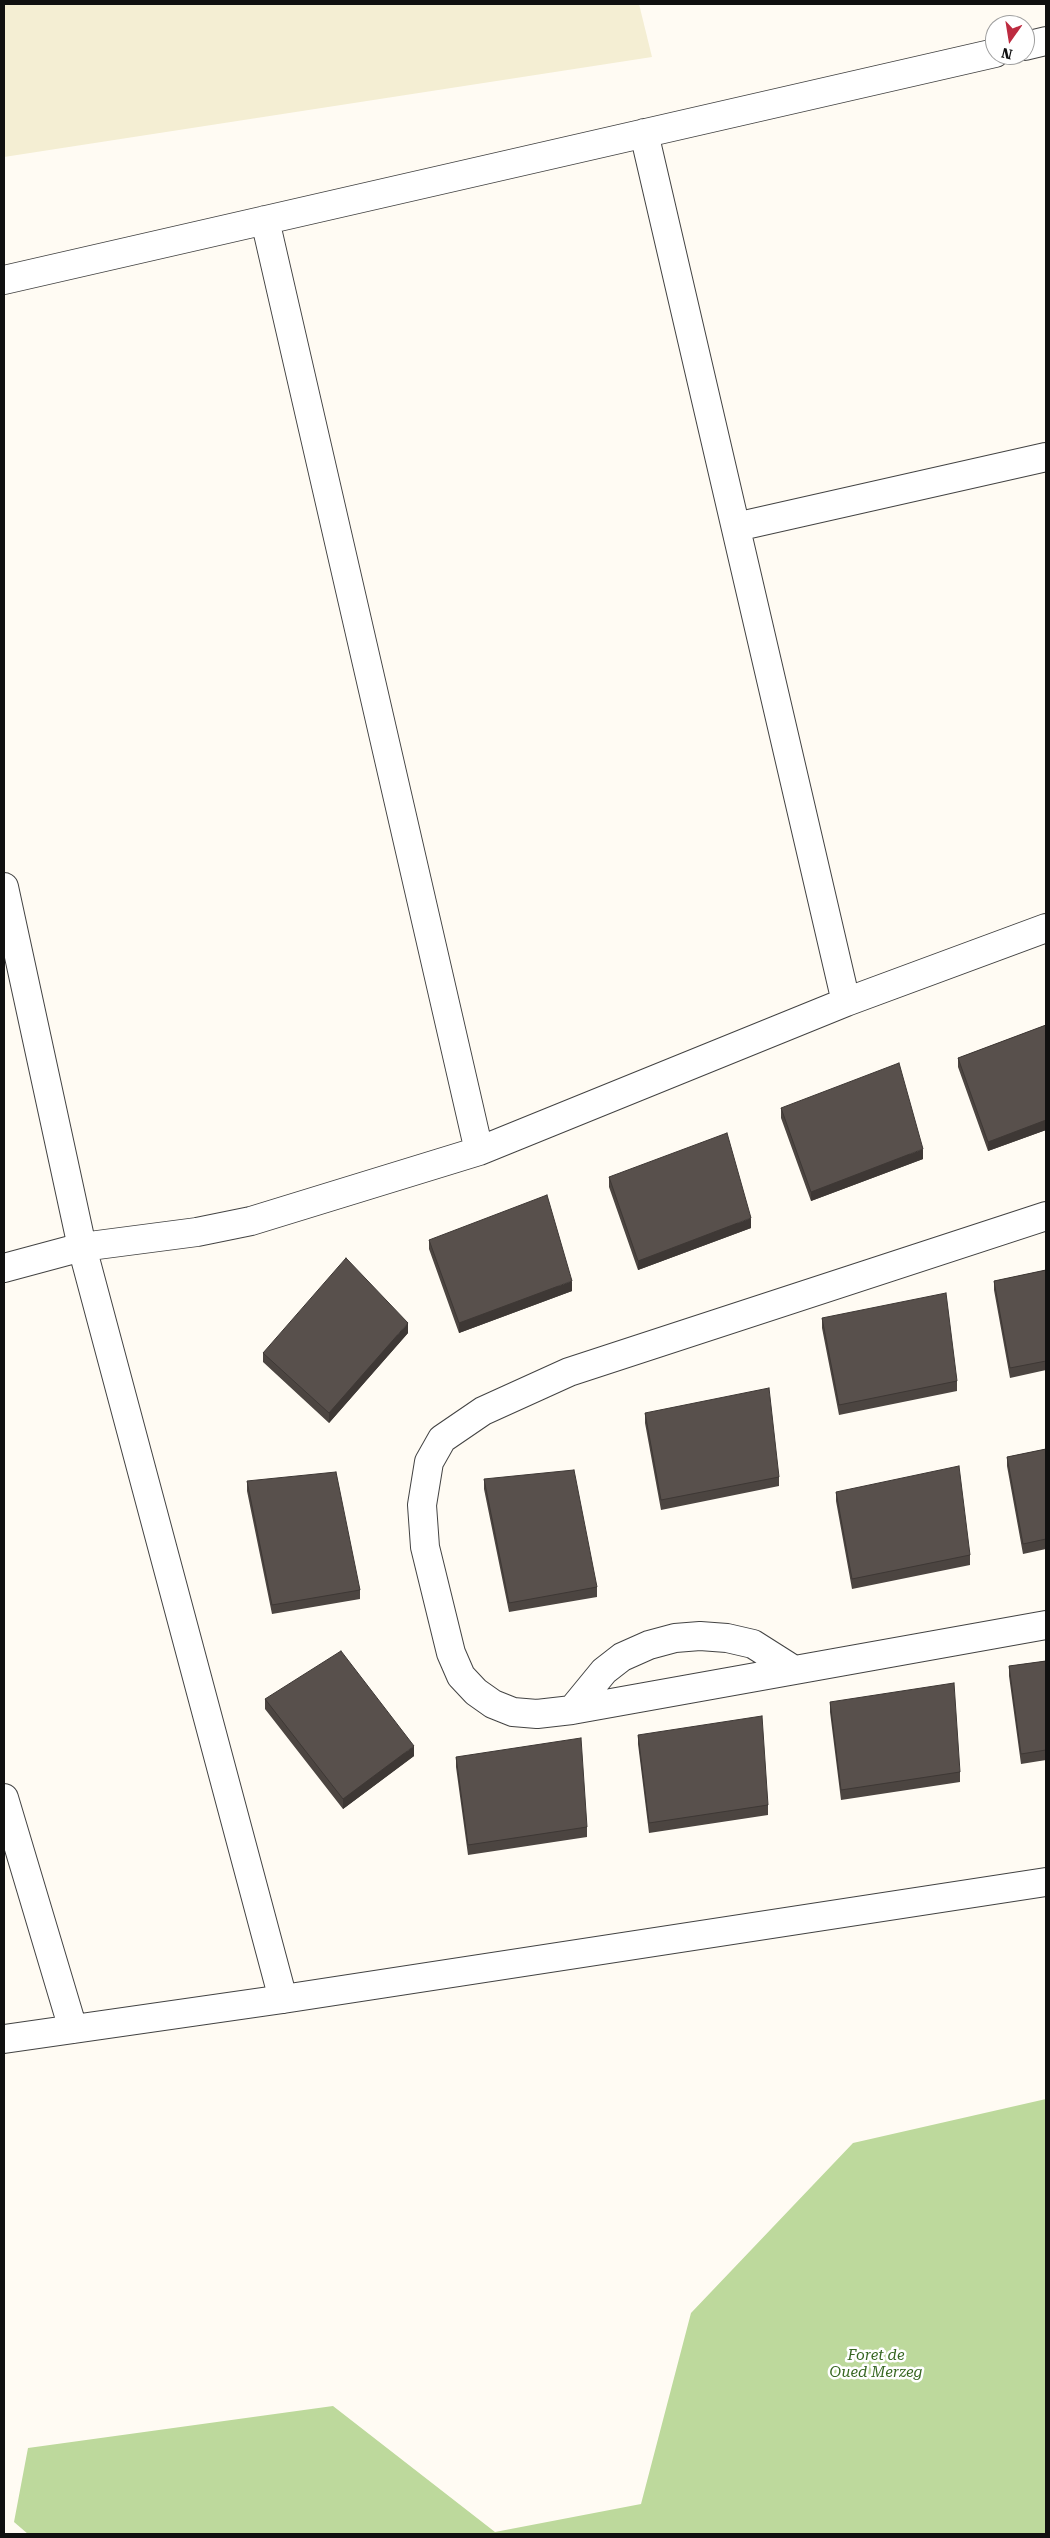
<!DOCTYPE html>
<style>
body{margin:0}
#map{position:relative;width:1050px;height:2538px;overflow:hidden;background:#fffbf3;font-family:"Roboto Serif",serif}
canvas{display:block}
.frame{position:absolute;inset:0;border:5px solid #101010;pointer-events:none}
.north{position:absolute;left:985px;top:15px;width:50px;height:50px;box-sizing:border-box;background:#fff;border:1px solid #9f9f9f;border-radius:50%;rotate:193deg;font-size:14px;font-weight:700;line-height:20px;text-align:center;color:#101010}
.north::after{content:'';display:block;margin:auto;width:18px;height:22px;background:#bd2b40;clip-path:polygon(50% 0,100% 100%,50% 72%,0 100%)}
</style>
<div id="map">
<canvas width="1050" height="2538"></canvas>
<div class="frame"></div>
<div class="north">N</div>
</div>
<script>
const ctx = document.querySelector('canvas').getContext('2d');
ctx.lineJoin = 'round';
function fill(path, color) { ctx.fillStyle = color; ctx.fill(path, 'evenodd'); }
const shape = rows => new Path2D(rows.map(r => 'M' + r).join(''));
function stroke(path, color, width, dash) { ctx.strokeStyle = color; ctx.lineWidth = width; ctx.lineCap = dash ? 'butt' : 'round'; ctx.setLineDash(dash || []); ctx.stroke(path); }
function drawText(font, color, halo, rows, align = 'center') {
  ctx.font = font + ' "Roboto Serif",serif'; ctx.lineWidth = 5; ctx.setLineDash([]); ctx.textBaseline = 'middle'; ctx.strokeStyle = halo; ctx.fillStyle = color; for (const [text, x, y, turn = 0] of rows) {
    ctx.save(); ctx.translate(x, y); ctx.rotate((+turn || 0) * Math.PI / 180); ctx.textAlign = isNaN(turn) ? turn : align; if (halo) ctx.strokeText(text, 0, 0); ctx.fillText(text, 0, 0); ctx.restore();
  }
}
fill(shape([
 [4,4,639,4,652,57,4,157]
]), '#f4eed3');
fill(shape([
 [1046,2099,1046,2534,28,2534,14,2522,28,2448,333,2406,495,2532,641,2504,691,2313,853,2143]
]), '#bdd99c');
const minor = shape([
 [1025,46,1046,41],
 [644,133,846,1002],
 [265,220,479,1151],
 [4,280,995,53],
 [736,527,1046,457],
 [4,887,82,1247,283,1999],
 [1046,1216,569,1372,483,1411,442,1439,429,1462,422,1505,425,1547,451,1653,461,1676,476,1692,493,1704,513,1712,537,1714,572,1710,1046,1625],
 [4,1268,82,1247,197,1232,251,1221,479,1151,846,1002,1046,928],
 [572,1710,604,1671,622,1657,649,1645,675,1638,700,1636,727,1638,753,1644,794,1670],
 [4,1798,73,2029],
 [4,2039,283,1999,1046,1882]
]);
stroke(minor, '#434343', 30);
stroke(minor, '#fff', 28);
fill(shape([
 [1046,1025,1046,1130,988,1151,958,1067,958,1058],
 [781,1108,923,1159,811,1201,781,1118],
 [609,1177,751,1228,638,1270,609,1187],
 [429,1240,572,1291,459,1333,429,1249],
 [1046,1270,1046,1370,1010,1378,994,1290,994,1281],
 [822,1318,957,1381,957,1391,839,1415,822,1328],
 [408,1333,329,1423,263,1362,263,1353],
 [645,1413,779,1477,779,1486,661,1510,645,1423],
 [1046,1449,1046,1549,1023,1554,1007,1466,1007,1457],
 [484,1479,597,1587,597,1597,509,1612,484,1489],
 [247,1481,360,1590,360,1599,272,1614,247,1491],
 [836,1492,970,1555,970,1565,852,1589,836,1501],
 [1046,1661,1046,1760,1021,1764,1009,1676,1009,1666],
 [265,1699,414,1756,343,1809,265,1709],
 [830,1702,960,1772,960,1782,841,1800,830,1712],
 [638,1735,768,1805,768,1815,649,1833,638,1744],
 [456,1757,587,1827,587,1837,468,1855,456,1767]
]), '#4c4541');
fill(shape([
 [1046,1120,1046,1130,988,1151,988,1142],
 [923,1149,923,1159,811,1201,811,1192],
 [751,1218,751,1228,638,1270,638,1261],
 [572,1281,572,1291,459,1333,459,1323],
 [408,1323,408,1333,329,1423,329,1413],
 [414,1746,414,1756,343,1809,343,1799]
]), '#3e3835');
const building = shape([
 [1046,1025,1046,1120,988,1142,958,1058,1046,1025],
 [899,1063,923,1149,811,1192,781,1108,899,1063],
 [727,1133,751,1218,638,1261,609,1177,727,1133],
 [547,1195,572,1281,459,1323,429,1240,547,1195],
 [346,1258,408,1323,329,1413,263,1353,346,1258],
 [1046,1270,1046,1361,1010,1368,994,1281,1046,1270],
 [946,1293,957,1381,839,1405,822,1318,946,1293],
 [769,1388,779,1477,661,1500,645,1413,769,1388],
 [1046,1449,1046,1539,1023,1544,1007,1457,1046,1449],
 [959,1466,970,1555,852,1579,836,1492,959,1466],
 [574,1470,597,1587,509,1603,484,1479,574,1470],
 [336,1472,360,1590,272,1605,247,1481,336,1472],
 [341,1651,414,1746,343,1799,265,1699,341,1651],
 [1046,1661,1046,1750,1021,1754,1009,1666,1046,1661],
 [954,1683,960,1772,841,1790,830,1702,954,1683],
 [762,1716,768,1805,649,1823,638,1735,762,1716],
 [581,1738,587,1827,468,1845,456,1757,581,1738]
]);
fill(building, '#58504c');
stroke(building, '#3e3835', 1);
drawText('italic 15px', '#366621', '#fff', [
 ["Foret de",876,2356],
 ["Oued Merzeg",876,2373]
]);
</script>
